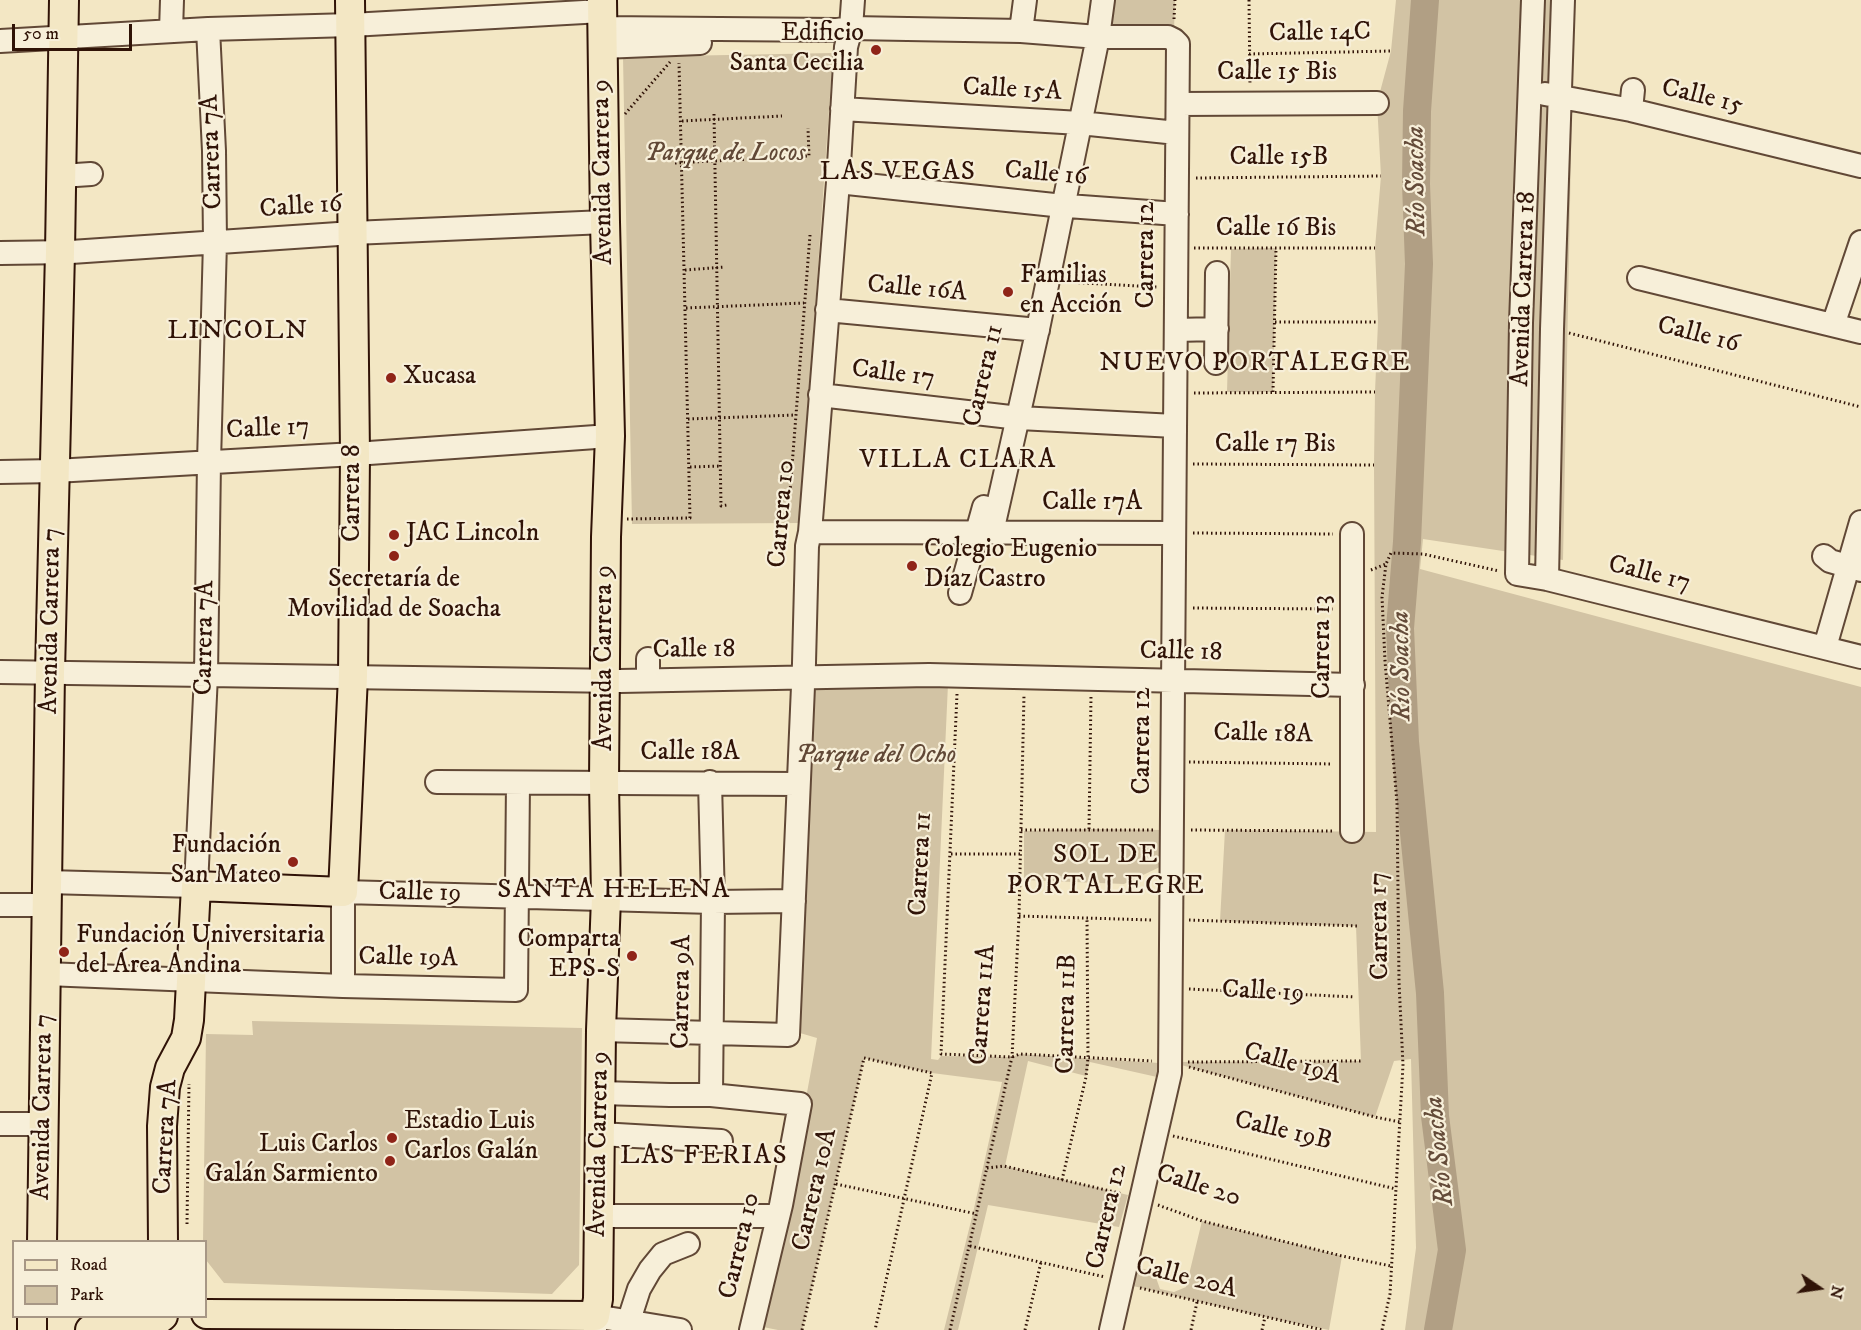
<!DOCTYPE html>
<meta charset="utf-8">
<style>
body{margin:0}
#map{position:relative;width:1861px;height:1330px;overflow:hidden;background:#f3e7c4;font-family:"IM FELL DW Pica",serif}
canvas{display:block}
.legend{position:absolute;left:12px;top:1240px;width:195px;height:78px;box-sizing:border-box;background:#f7efd9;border:2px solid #a79785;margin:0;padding:8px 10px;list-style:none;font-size:18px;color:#301307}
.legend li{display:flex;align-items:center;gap:12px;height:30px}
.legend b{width:30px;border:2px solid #a79785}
.north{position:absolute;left:1789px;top:1258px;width:60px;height:60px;-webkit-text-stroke:4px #f7efd9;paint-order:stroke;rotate:103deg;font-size:16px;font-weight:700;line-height:24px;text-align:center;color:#301307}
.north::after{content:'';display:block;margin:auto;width:21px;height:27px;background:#301307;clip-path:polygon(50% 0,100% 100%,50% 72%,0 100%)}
.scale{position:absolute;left:12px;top:24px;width:120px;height:27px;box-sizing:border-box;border:3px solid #301307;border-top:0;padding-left:8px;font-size:18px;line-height:21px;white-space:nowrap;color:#301307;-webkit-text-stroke:4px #f7efd9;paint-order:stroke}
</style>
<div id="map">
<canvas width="1861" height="1330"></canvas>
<ul class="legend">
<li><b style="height:8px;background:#f3e7c4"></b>Road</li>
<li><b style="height:16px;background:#d2c3a4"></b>Park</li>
</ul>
<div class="north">N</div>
<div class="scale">50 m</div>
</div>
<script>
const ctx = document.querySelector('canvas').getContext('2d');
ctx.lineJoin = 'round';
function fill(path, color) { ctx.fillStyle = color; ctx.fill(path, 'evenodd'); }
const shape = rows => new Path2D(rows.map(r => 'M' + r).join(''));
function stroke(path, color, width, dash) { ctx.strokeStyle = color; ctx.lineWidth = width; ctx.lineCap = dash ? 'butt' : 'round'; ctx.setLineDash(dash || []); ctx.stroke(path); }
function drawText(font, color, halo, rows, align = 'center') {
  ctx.font = font + ' "IM FELL DW Pica",serif'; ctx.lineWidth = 4.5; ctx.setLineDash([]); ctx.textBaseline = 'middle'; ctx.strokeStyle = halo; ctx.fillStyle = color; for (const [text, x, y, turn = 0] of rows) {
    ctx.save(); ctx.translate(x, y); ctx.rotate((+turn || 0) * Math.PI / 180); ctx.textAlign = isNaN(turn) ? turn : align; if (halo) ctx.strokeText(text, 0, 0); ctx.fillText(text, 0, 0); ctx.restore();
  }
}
fill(shape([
 [1103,0,1175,0,1174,30,1100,26],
 [1396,0,1574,0,1563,560,1423,539,1420,569,1861,687,1861,1330,1405,1330,1416,1248,1411,1059,1394,1061,1375,1117,1170,1062,1361,1061,1356,926,1220,921,1225,830,1376,832,1374,465,1375,392,1378,322,1375,248,1381,176,1377,103,1391,51],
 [833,53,800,523,632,524,623,57],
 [1276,248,1273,392,1227,392,1231,249],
 [808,684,948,684,931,1059,938,1060,941,1056,1012,1057,1020,1054,1159,1063,1157,1077,1090,1062,1086,1076,1028,1061,1005,1166,1128,1195,1119,1227,988,1205,958,1330,944,1330,973,1213,1002,1082,932,1073,864,1058,802,1330,778,1330,758,1326,784,1218,817,1038,800,1033],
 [1089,829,1163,830,1162,866,1124,884,1024,880,1024,831],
 [252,1021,582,1028,579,1265,552,1294,224,1283,206,1260,206,1242,203,1241,206,1034,253,1035],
 [1202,1221,1342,1256,1329,1330,1265,1317,1133,1286,1137,1267,1154,1272,1160,1289,1174,1292,1186,1287]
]), '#d2c3a4');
stroke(shape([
 [1425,0,1417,111,1416,184,1419,264,1407,542,1400,628,1405,742,1430,993,1435,1116,1452,1250,1438,1330]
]), '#b19f84', 28);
const minor = shape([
 [1533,0,1521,323,1517,574,1547,579,1861,657],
 [602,28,837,30,851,28,1021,31,1098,37,1168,37,1174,40,1178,44,1170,1073,1111,1330],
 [171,31,172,0],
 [1021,31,1025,0],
 [0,41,208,29,351,25,602,11],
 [602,47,700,43],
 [1545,94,1631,110,1861,166],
 [1178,104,1377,103],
 [842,109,1080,123,1177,133],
 [1631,110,1633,90],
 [61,176,91,174],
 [838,182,1054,205,1177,214],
 [0,253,71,252,353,233,605,222],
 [1639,278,1861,332],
 [827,310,1038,330],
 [1833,325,1861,242],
 [1176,330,1217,329],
 [1216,363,1217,273],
 [820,395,1019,418,1175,426],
 [0,472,55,471,355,454,610,436],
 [810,532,1174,533],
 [992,532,1039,324,1098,37,1103,0],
 [1352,534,1352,831],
 [1824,556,1830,561,1861,570],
 [1547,579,1552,329,1563,0],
 [960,593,984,507],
 [1825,647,1861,522],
 [648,659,648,680],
 [0,672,620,681,929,675,1353,685],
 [437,782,798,784],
 [710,782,713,902,711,1095],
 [47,882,196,886,206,675,209,462,215,242,214,151,208,29],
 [0,905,47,905],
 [46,974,343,986,516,990,518,783],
 [343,986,343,892,713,902,794,901],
 [601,1030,788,1035,804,663,807,546,810,532,838,182,846,47,851,28,853,0],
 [601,1093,670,1095,711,1095,800,1104,781,1205,751,1330],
 [0,1124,43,1124],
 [600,1134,721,1141],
 [599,1216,778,1216],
 [629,1320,639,1289,650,1270,663,1254,688,1244],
 [595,1330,595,1316,680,1330]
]);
const major = shape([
 [42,1242,50,672,60,252,64,0],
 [163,1242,162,1126,165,1087,170,1068,186,1038,189,1020,196,886,343,892,353,676,355,454,350,0],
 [206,1314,595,1316,598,1299,601,1030,606,898,604,782,606,537,610,436,605,222,602,0],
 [32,1330,32,1316],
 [90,1330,148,1328,163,1316]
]);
stroke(minor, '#614836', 26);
stroke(major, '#301307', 32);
stroke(shape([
 [1249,0,1250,85],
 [1174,19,1175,0],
 [1249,54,1391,51],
 [625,114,670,62],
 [714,114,721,506,727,505],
 [682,121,782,116],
 [675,163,809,156,808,128],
 [1196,178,1381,176],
 [1194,248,1375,248],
 [685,270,725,267],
 [1065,282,1157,287],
 [686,308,804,303],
 [1275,322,1378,322],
 [1569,333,1861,407],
 [1273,392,1276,248],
 [1194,393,1375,392],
 [688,419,796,415],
 [1193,464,1374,465],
 [690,467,721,466],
 [790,492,810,235],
 [627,519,690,518,679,63],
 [1193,533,1333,534],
 [1371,570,1386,564],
 [1193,608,1333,609],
 [957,694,941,1054,1012,1057,1020,1054,1152,1061],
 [1189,762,1333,764],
 [1089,829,1091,696],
 [1021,830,1154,830],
 [1191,830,1334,831],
 [951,854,1020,854],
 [1019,916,1152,920],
 [1189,920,1357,926],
 [1189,989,1355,997],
 [1188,1062,1361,1061],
 [1189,1067,1375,1117,1400,1122],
 [1173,1136,1396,1189],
 [987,1168,1004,1166,1123,1194],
 [1062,1180,1086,1077,1088,1058,1087,918],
 [836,1184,977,1214],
 [1158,1205,1202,1221,1342,1256,1391,1266],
 [187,1224,189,1084],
 [970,1246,1105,1277],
 [1140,1288,1323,1330],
 [802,1330,864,1058,932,1073,875,1330],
 [950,1330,1012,1057,1019,916,1024,695],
 [1025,1330,1041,1262],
 [1191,1330,1197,1302],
 [1262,1330,1265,1317],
 [1382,1330,1390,1294,1403,1065,1399,982,1397,803,1385,661,1382,597,1386,564,1391,553,1423,554,1499,571]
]), '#301307', 3, [1.5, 3]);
stroke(minor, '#f7efd9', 22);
stroke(major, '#f3e7c4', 28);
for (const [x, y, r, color] of [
 [876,50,6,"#8f2418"],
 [1008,292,6,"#8f2418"],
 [391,378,6,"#8f2418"],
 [394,535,6,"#8f2418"],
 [394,556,6,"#8f2418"],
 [912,566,6,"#8f2418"],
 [293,862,6,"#8f2418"],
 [64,952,6,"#8f2418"],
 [632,956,6,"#8f2418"],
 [392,1138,6,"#8f2418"],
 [390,1161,6,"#8f2418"]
]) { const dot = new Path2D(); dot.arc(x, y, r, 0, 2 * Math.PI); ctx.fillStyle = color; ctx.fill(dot); stroke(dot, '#f7efd9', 2); }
drawText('26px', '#301307', '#f7efd9', [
 ["Calle 14C",1320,34,-1],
 ["Calle 15 Bis",1277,74],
 ["Calle 15A",1012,91,3],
 ["Calle 15",1702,98,13],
 ["Carrera 7A",213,152,-92],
 ["Calle 15B",1279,159],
 ["Avenida Carrera 9",604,172,-91],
 ["Calle 16",1046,175,5],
 ["Calle 16",301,208,-4],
 ["Calle 16 Bis",1276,230],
 ["Carrera 12",1148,255,-90],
 ["Avenida Carrera 18",1525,289,-88],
 ["Calle 16A",917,290,5],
 ["Calle 16",1698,336,14],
 ["Calle 17",893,375,7],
 ["Carrera 11",985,376,-77],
 ["Calle 17",268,430,-3],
 ["Calle 17 Bis",1275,446],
 ["Carrera 8",354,493,-90],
 ["Calle 17A",1092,504],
 ["Carrera 10",783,514,-85],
 ["Calle 17",1649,575,14],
 ["Avenida Carrera 7",52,621,-89],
 ["Carrera 7A",206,638,-89],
 ["Carrera 13",1324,647,-90],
 ["Calle 18",694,651,-1],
 ["Calle 18",1181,653,1],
 ["Avenida Carrera 9",606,658,-90],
 ["Calle 18A",1263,735,1],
 ["Carrera 12",1144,741,-90],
 ["Calle 18A",690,754],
 ["Carrera 11",922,864,-87],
 ["Calle 19",420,894,1],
 ["Carrera 17",1381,926,-91],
 ["Calle 19A",408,959,1],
 ["Carrera 9A",683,992,-89],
 ["Calle 19",1263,993,3],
 ["Carrera 11A",984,1005,-86],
 ["Carrera 11B",1068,1014,-89],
 ["Calle 19A",1292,1065,15],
 ["Avenida Carrera 7",44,1107,-89],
 ["Calle 19B",1283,1132,13],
 ["Carrera 7A",167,1137,-87],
 ["Avenida Carrera 9",600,1144,-89],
 ["Calle 20",1198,1187,18],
 ["Carrera 10A",816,1190,-77],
 ["Carrera 12",1108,1217,-77],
 ["Carrera 10",741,1246,-77],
 ["Calle 20A",1186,1279,14]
]);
drawText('26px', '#301307', '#f7efd9', [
 ["Edificio",864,35,"right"],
 ["Santa Cecilia",864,65,"right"],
 ["Familias",1020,277],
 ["en Acción",1020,307],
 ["Xucasa",403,378],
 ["JAC Lincoln",406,535],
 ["Colegio Eugenio",924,551],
 ["Díaz Castro",924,581],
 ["Secretaría de",394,581,"center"],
 ["Movilidad de Soacha",394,611,"center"],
 ["Fundación",281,847,"right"],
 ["San Mateo",281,877,"right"],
 ["Fundación Universitaria",76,937],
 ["del Área Andina",76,967],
 ["Comparta",620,941,"right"],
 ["EPS-S",620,971,"right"],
 ["Estadio Luis",404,1123],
 ["Carlos Galán",404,1153],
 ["Luis Carlos",378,1146,"right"],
 ["Galán Sarmiento",378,1176,"right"]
], 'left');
drawText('italic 26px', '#614836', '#f7efd9', [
 ["Parque de Locos",725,155],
 ["Parque del Ocho",876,757]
]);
ctx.letterSpacing = '1.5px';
drawText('27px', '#301307', '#f7efd9', [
 ["LAS VEGAS",898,173],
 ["LINCOLN",238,332],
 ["NUEVO PORTALEGRE",1255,364],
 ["VILLA CLARA",958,461],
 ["SOL DE",1106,856],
 ["PORTALEGRE",1106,887],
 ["SANTA HELENA",614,891],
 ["LAS FERIAS",704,1157]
]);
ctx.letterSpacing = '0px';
drawText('italic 27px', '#644b39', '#f7efd9', [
 ["Río Soacha",1418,181,-91],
 ["Río Soacha",1403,666,-91],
 ["Río Soacha",1441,1151,-96]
]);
</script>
